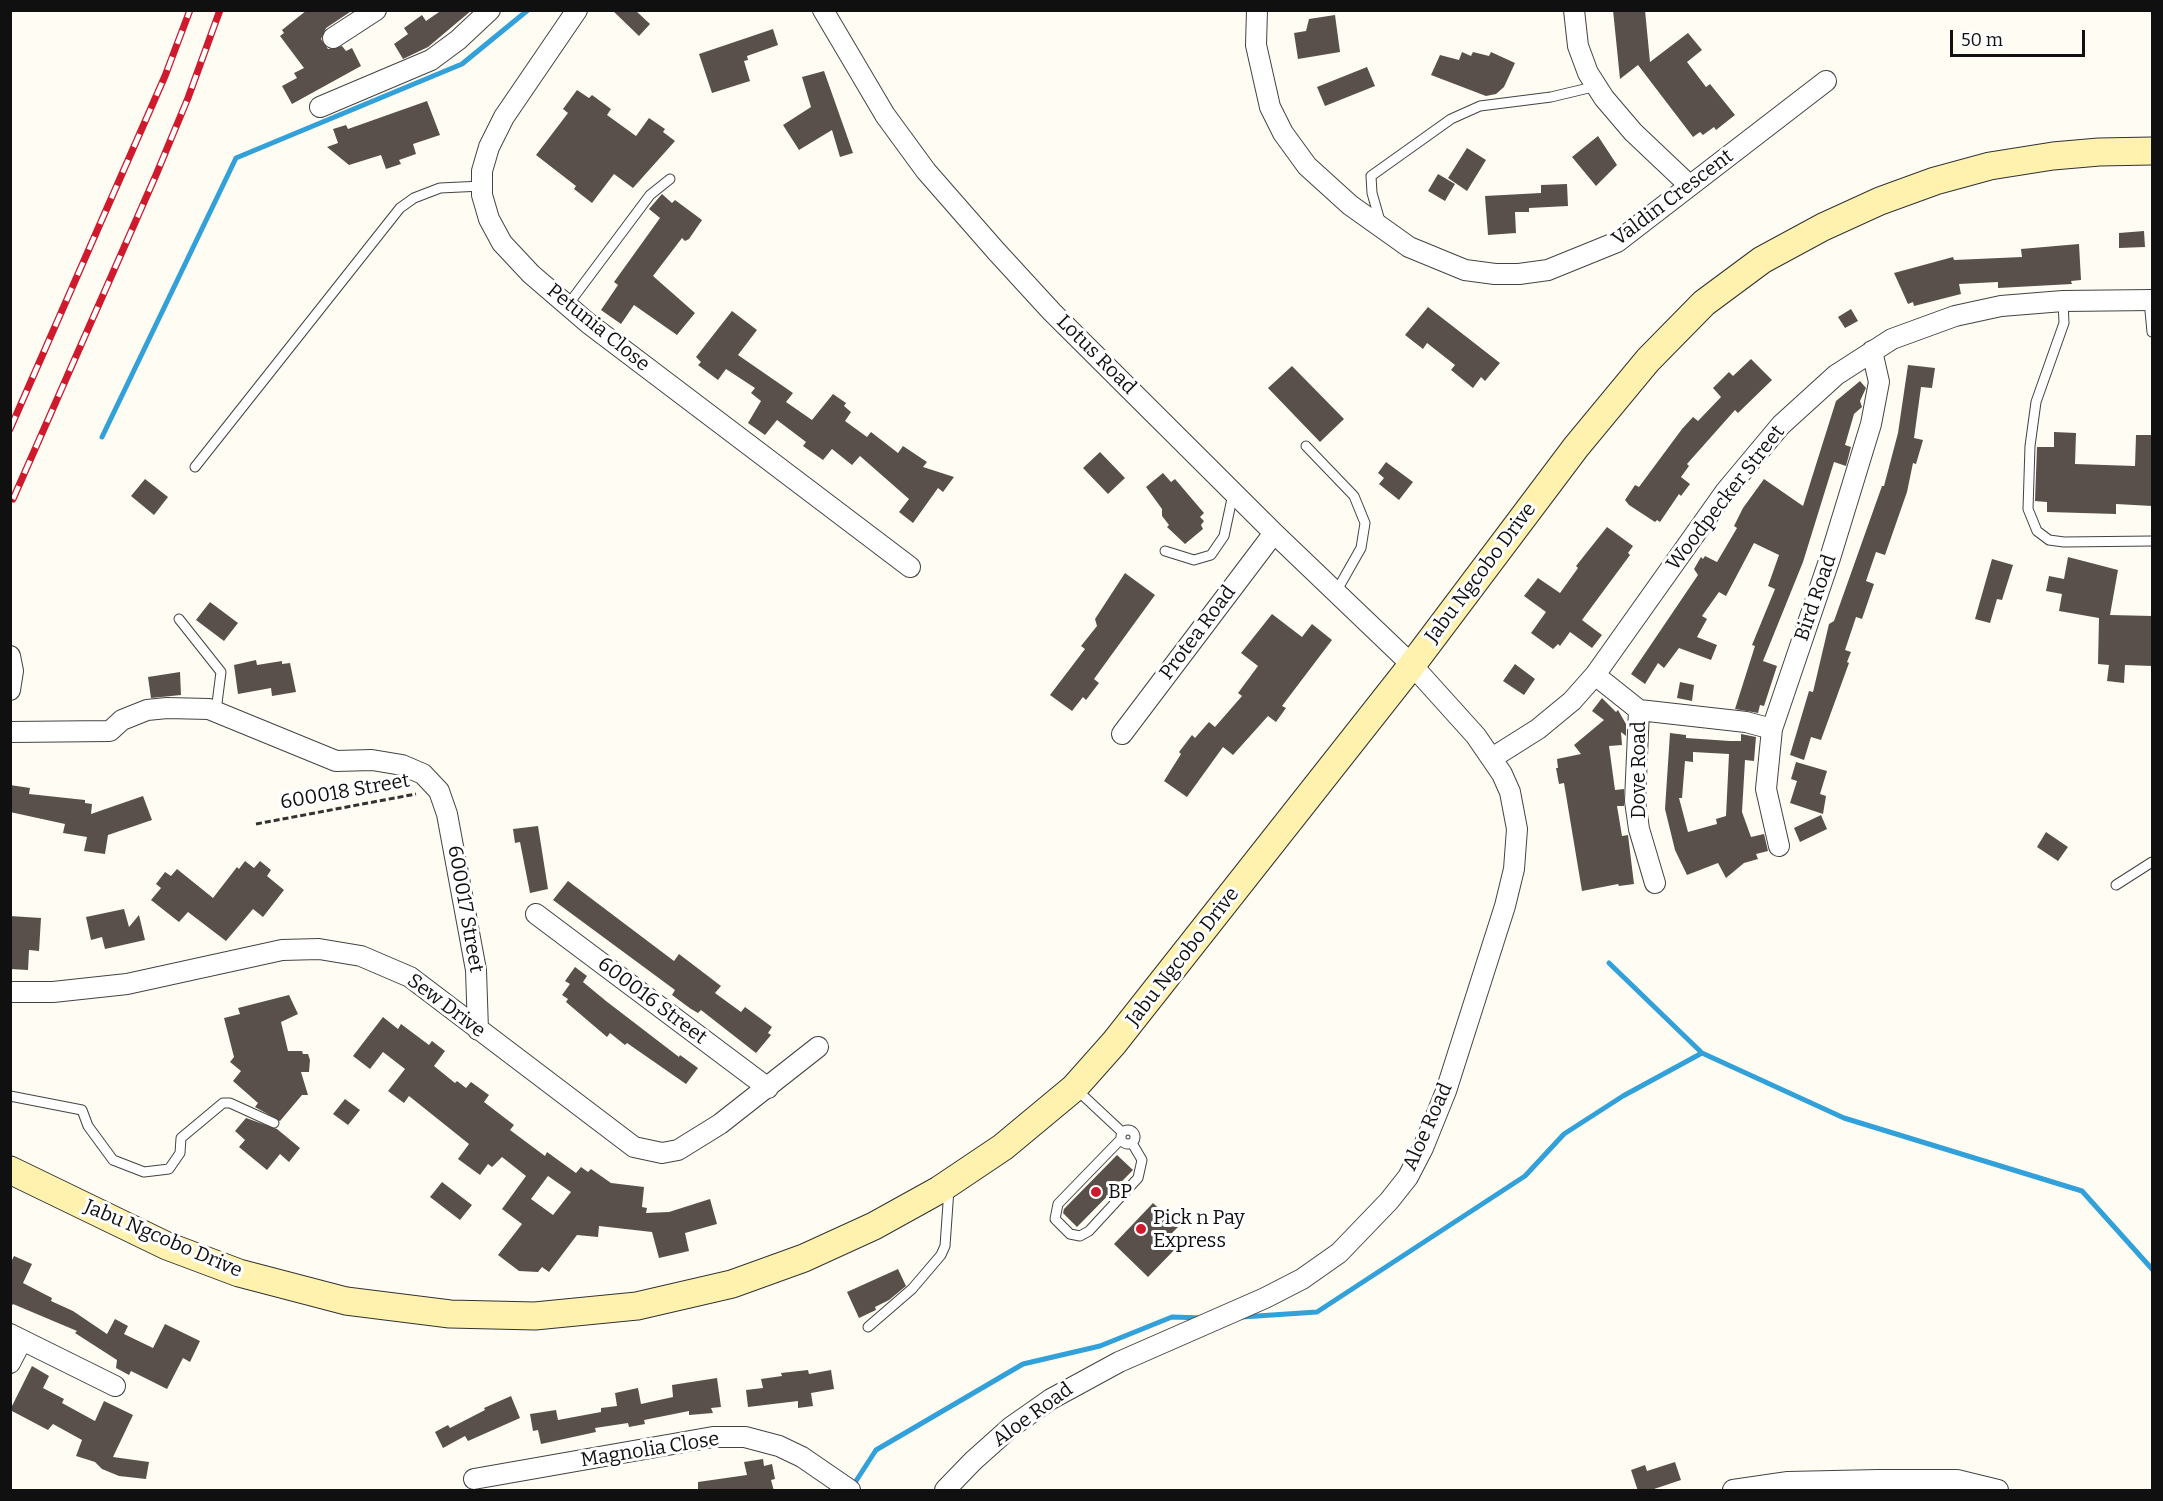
<!DOCTYPE html>
<style>
body{margin:0}
#map{position:relative;width:2163px;height:1501px;overflow:hidden;background:#fffcf3;font-family:Bitter,serif}
canvas{display:block}
.frame{position:absolute;inset:0;border:12px solid #101010;pointer-events:none}
.scale{position:absolute;left:1950px;top:30px;width:135px;height:27px;box-sizing:border-box;border:3px solid #101010;border-top:0;padding-left:8px;font-size:18px;line-height:21px;white-space:nowrap;color:#101010;-webkit-text-stroke:4px #fff;paint-order:stroke}
</style>
<div id="map">
<canvas width="2163" height="1501"></canvas>
<div class="frame"></div>
<div class="scale">50 m</div>
</div>
<script>
const ctx = document.querySelector('canvas').getContext('2d');
ctx.lineJoin = 'round';
const shape = rows => new Path2D(rows.map(r => 'M' + r).join(''));
function stroke(path, color, width, dash) { ctx.strokeStyle = color; ctx.lineWidth = width; ctx.lineCap = dash ? 'butt' : 'round'; ctx.setLineDash(dash || []); ctx.stroke(path); }
function fill(path, color) { ctx.fillStyle = color; ctx.fill(path, 'evenodd'); }
function drawText(font, color, halo, rows, align = 'center') {
  ctx.font = font + ' Bitter,serif'; ctx.lineWidth = 6; ctx.setLineDash([]); ctx.textBaseline = 'middle'; ctx.strokeStyle = halo; ctx.fillStyle = color; for (const [text, x, y, turn = 0] of rows) {
    ctx.save(); ctx.translate(x, y); ctx.rotate((+turn || 0) * Math.PI / 180); ctx.textAlign = isNaN(turn) ? turn : align; if (halo) ctx.strokeText(text, 0, 0); ctx.fillText(text, 0, 0); ctx.restore();
  }
}
stroke(shape([
 [102,437,236,158,462,64,528,10],
 [1609,963,1702,1053,1844,1118,2082,1191,2152,1269],
 [1242,1317,1317,1312,1525,1176,1564,1134,1623,1096,1702,1053],
 [856,1481,876,1450,1023,1364,1100,1346,1172,1317,1203,1318]
]), '#32a1da', 5);
fill(shape([
 [307,10,353,10,326,28,321,39,328,49,342,46,346,51,352,48,361,66,292,104,282,86,297,78,294,73,304,68,280,36,284,33,282,30],
 [442,10,472,10,428,47,403,59,394,44,408,34,404,28,422,15,426,21],
 [612,10,635,10,650,24,639,36],
 [1613,10,1645,10,1650,62,1688,33,1702,50,1687,62,1706,87,1710,84,1735,115,1716,130,1714,127,1703,135,1700,132,1693,137,1638,65,1620,79],
 [1335,15,1340,52,1298,59,1294,33,1306,31,1309,19],
 [773,29,778,45,747,56,748,60,744,61,750,81,712,93,699,54],
 [1462,52,1471,56,1473,52,1489,56,1491,52,1515,63,1504,87,1496,94,1486,96,1431,75,1440,55,1459,60],
 [1367,67,1375,86,1325,106,1317,87],
 [824,71,853,153,840,157,832,130,799,150,783,125,811,107,802,77],
 [577,90,589,98,592,95,611,109,607,115,636,136,649,118,665,129,663,132,675,141,633,188,614,174,592,203,574,189,576,186,536,155,568,113,563,109],
 [427,101,440,135,413,144,416,154,399,160,401,164,386,169,381,155,349,165,327,147,338,143,333,129,346,125,348,129],
 [1598,136,1617,165,1596,186,1572,157],
 [1467,148,1486,160,1467,191,1448,178],
 [1438,174,1455,184,1445,201,1428,191],
 [1567,184,1568,206,1529,208,1529,212,1515,212,1516,233,1488,235,1485,196,1541,193,1541,185],
 [662,194,672,203,675,200,702,220,689,239,685,241,682,238,653,276,695,313,677,335,634,305,621,324,601,310,618,285,614,282,660,218,649,209],
 [2144,231,2145,247,2119,248,2119,233],
 [2079,244,2081,280,2071,281,2072,284,1998,288,1998,282,1959,284,1961,294,1914,306,1913,302,1908,304,1894,273,1953,257,1954,260,2022,257,2021,249],
 [1428,307,1500,363,1485,381,1481,377,1473,388,1451,370,1455,365,1427,343,1423,349,1405,335],
 [1851,309,1858,321,1845,328,1838,317],
 [732,311,757,330,738,355,793,393,786,402,812,420,833,394,846,403,844,406,851,412,845,421,867,437,871,432,898,453,903,446,927,462,923,467,954,477,943,492,938,488,913,523,899,512,909,499,860,456,852,465,832,449,823,460,803,446,806,442,777,420,765,435,748,423,761,401,751,393,755,388,726,369,718,380,698,365,701,362,696,357],
 [1751,359,1772,380,1738,413,1735,410,1687,464,1689,466,1681,477,1690,484,1681,496,1679,494,1660,522,1657,520,1655,522,1629,505,1625,500,1635,485,1639,487,1682,429,1693,417,1698,421,1721,397,1713,388,1729,372,1733,376],
 [1908,365,1935,368,1932,388,1921,387,1914,438,1923,440,1916,464,1913,463,1907,492,1885,555,1876,552,1866,581,1874,584,1862,619,1856,617,1845,650,1851,652,1847,662,1849,663,1821,740,1811,737,1804,760,1790,755,1809,691,1813,692,1829,624,1834,621,1882,486,1884,486,1898,433],
 [1292,366,1344,419,1320,442,1268,388],
 [1860,381,1866,388,1860,401,1862,407,1854,414,1845,445,1851,447,1846,466,1834,462,1803,562,1763,661,1777,666,1764,706,1760,705,1758,713,1735,709,1755,646,1752,645,1775,589,1768,586,1779,555,1754,543,1726,596,1719,592,1702,616,1707,619,1697,637,1717,645,1711,660,1679,648,1664,668,1658,663,1645,684,1631,674,1698,575,1694,569,1701,557,1703,559,1705,556,1717,562,1737,528,1734,526,1743,508,1764,479,1803,506,1836,401],
 [2054,432,2076,433,2075,464,2135,466,2136,435,2152,435,2152,506,2116,504,2116,514,2047,512,2047,502,2035,501,2037,447,2054,447],
 [1100,452,1125,478,1108,494,1083,468],
 [1386,462,1413,482,1399,500,1379,484,1384,478,1378,473],
 [1163,473,1171,482,1175,479,1204,513,1200,517,1204,521,1201,525,1203,529,1185,544,1167,527,1169,525,1162,516,1162,509,1146,487],
 [145,479,168,497,154,515,131,496],
 [1607,527,1633,546,1628,553,1630,555,1582,620,1602,635,1592,648,1570,632,1560,646,1558,644,1553,649,1531,633,1546,612,1524,596,1538,578,1560,593,1578,568,1576,566],
 [2068,557,2118,570,2110,615,2152,616,2152,666,2125,665,2124,683,2107,681,2109,665,2098,664,2099,618,2059,611,2062,594,2046,591,2049,576,2064,579],
 [1992,559,2013,565,2002,600,1997,599,1990,623,1975,619],
 [1125,573,1155,595,1094,679,1099,683,1086,700,1083,697,1072,711,1050,695,1085,649,1081,646,1097,626,1095,619],
 [210,602,238,623,224,641,196,620],
 [1272,614,1302,637,1312,624,1332,640,1282,706,1286,708,1276,722,1268,716,1233,755,1223,747,1187,797,1164,781,1181,754,1179,752,1192,735,1195,738,1209,722,1215,727,1242,696,1238,693,1258,666,1241,653],
 [256,660,257,665,282,661,282,664,290,663,296,692,272,696,271,688,238,694,234,665],
 [1515,664,1535,679,1524,695,1503,681],
 [180,672,181,695,151,698,148,677],
 [1680,682,1694,685,1692,701,1677,698],
 [1602,698,1616,712,1618,710,1626,724,1626,736,1621,732,1622,745,1609,746,1615,790,1624,789,1624,806,1617,806,1622,836,1628,835,1634,884,1619,886,1618,884,1582,891,1564,783,1559,784,1556,768,1558,768,1557,759,1581,754,1574,745,1604,720,1592,711],
 [1670,733,1686,735,1686,738,1730,741,1741,741,1741,734,1756,737,1754,761,1745,760,1742,812,1751,837,1764,834,1768,851,1756,854,1758,859,1744,863,1726,878,1718,863,1687,875,1675,850,1665,809],
 [1693,752,1729,754,1726,816,1716,819,1717,824,1688,832,1679,798,1682,798,1685,761,1693,762],
 [1796,762,1827,771,1820,794,1826,796,1823,814,1790,803,1797,781,1791,779],
 [10,785,30,788,29,794,85,800,85,803,92,804,91,814,143,796,152,820,108,835,105,854,84,851,87,837,63,833,65,824,10,812],
 [1821,815,1827,829,1800,842,1794,828],
 [538,826,548,889,530,893,520,842,515,843,513,829],
 [2046,832,2068,847,2058,861,2037,847],
 [245,861,254,868,260,861,271,870,267,876,284,890,263,917,253,909,226,941,188,912,179,922,151,900,161,888,156,884,165,872,171,876,177,869,213,898,237,867,239,869],
 [568,881,674,961,679,954,721,986,715,993,741,1012,745,1007,772,1027,768,1033,771,1035,756,1053,701,1010,698,1013,691,1009,672,995,675,990,553,900],
 [124,909,129,927,139,915,145,940,105,949,102,937,91,940,86,917],
 [10,916,41,918,39,951,29,950,28,970,10,969],
 [575,967,587,976,583,982,606,1001,679,1057,680,1055,698,1068,686,1084,627,1043,625,1045,610,1033,607,1037,566,1002,568,999,562,995,570,984,565,981],
 [289,995,298,1014,281,1022,288,1051,302,1051,303,1054,308,1054,310,1060,309,1072,301,1072,308,1095,302,1095,280,1121,255,1107,258,1103,233,1081,241,1071,230,1062,234,1057,224,1018,240,1014,238,1008],
 [383,1017,398,1029,401,1024,429,1045,432,1041,445,1051,434,1066,455,1083,457,1081,466,1088,471,1082,489,1095,484,1102,514,1125,510,1130,545,1156,547,1152,576,1173,581,1167,588,1172,591,1169,611,1183,644,1187,642,1207,647,1208,646,1213,669,1212,710,1199,717,1224,685,1233,689,1251,659,1258,652,1232,599,1226,598,1237,577,1235,549,1272,542,1267,538,1272,519,1271,498,1255,522,1224,502,1209,526,1176,502,1157,492,1167,488,1164,480,1175,458,1159,469,1144,409,1096,404,1103,388,1091,405,1069,383,1052,370,1069,353,1056],
 [548,1176,571,1192,553,1215,531,1199],
 [345,1099,360,1110,348,1125,333,1114],
 [246,1118,277,1129,300,1148,289,1162,280,1154,267,1170,239,1147,245,1140,235,1131],
 [1117,1155,1133,1170,1077,1227,1063,1213,1064,1209],
 [442,1182,472,1205,460,1220,430,1197],
 [1153,1203,1178,1227,1170,1235,1180,1244,1148,1277,1114,1244],
 [14,1256,32,1264,23,1283,52,1298,51,1301,73,1311,107,1334,115,1319,128,1326,124,1334,153,1348,165,1324,200,1341,190,1362,183,1358,167,1389,131,1371,129,1375,116,1368,117,1360,75,1333,77,1331,13,1304,10,1309,10,1264],
 [898,1269,906,1286,889,1300,875,1307,876,1310,859,1318,847,1292],
 [32,1366,49,1376,43,1388,64,1399,62,1403,95,1421,104,1401,133,1415,113,1457,149,1462,146,1479,119,1476,102,1469,95,1462,76,1456,82,1440,53,1424,48,1430,10,1410],
 [808,1370,809,1374,831,1370,834,1389,811,1393,813,1406,798,1408,798,1401,748,1407,746,1390,763,1388,761,1379,782,1376,781,1373],
 [717,1378,721,1407,711,1408,713,1413,689,1415,689,1411,644,1420,645,1424,629,1427,628,1423,595,1428,596,1432,541,1444,538,1430,533,1431,530,1414,556,1410,558,1420,601,1412,601,1408,617,1406,615,1393,638,1388,641,1404,673,1397,672,1385],
 [511,1396,520,1418,468,1441,465,1436,443,1448,435,1432,448,1425,450,1428,485,1410,484,1408],
 [763,1459,764,1466,772,1464,775,1479,771,1480,774,1491,698,1491,698,1482,747,1475,744,1462],
 [1675,1462,1681,1480,1648,1491,1638,1491,1631,1470,1645,1465,1647,1471]
]), '#5a504b');
const lane = shape([
 [1380,221,1372,193,1371,176,1451,119,1480,106,1551,97,1597,86],
 [2149,300,2152,332],
 [2063,301,2064,323,2036,402,2030,446,2028,509,2037,531,2049,540,2064,542,2152,541],
 [567,306,650,195,670,179],
 [1306,446,1354,496,1365,523,1361,548,1336,592],
 [195,467,400,208,414,198,440,188,482,186],
 [1165,551,1194,560,1211,555,1224,536,1233,494],
 [179,619,221,672,216,711],
 [2116,885,2152,862],
 [1076,1089,1122,1132],
 [10,1096,82,1110,88,1126,113,1160,144,1172,169,1169,180,1153,181,1138,223,1103,230,1103,274,1123],
 '1121 1137a7 7 0 1 1 14 0a7 7 0 1 1-14 0Z',
 [1121,1139,1058,1204,1055,1219,1070,1234,1080,1236,1089,1231,1138,1178,1142,1160,1132,1143],
 [868,1327,912,1289,941,1255,945,1246,949,1189]
]);
const street = shape([
 [577,10,504,117,489,147,482,171,482,195,489,219,502,243,531,274,588,323,910,567],
 [823,10,885,115,926,171,996,251,1052,312,1274,533,1412,665,1476,736,1502,774,1510,792,1517,829,1514,869,1505,906,1446,1091,1423,1148,1408,1177,1389,1201,1339,1253,1302,1279,1265,1298,1119,1362,1051,1399,1011,1427,973,1461,945,1490],
 [1257,10,1256,45,1270,107,1283,133,1307,166,1350,205,1409,247,1465,270,1495,274,1519,274,1548,270,1617,242,1826,81],
 [1574,10,1578,46,1588,73,1604,98,1633,132,1690,186],
 [333,38,376,10],
 [320,107,431,60,458,40,490,10],
 [10,656,13,671,10,690],
 [1595,675,1639,710,1746,722,1772,729],
 [1639,710,1635,801,1639,829,1655,883],
 [10,732,110,731,122,720,147,710,167,708,209,709,336,761,372,760,402,765,423,774,439,791,447,814,476,970,478,1030],
 [1122,734,1274,533],
 [1492,758,1538,729,1572,701,1595,675,1725,492,1781,425,1836,375,1892,339,1955,316,2001,306,2063,301,2152,300],
 [1779,846,1766,789,1772,729,1830,558,1871,424,1879,382,1872,351],
 [536,914,768,1088],
 [10,992,53,992,127,984,282,950,319,949,361,956,410,977,634,1147,662,1153,678,1150,720,1124,818,1047],
 [10,1334,115,1386],
 [10,1363,22,1340],
 [474,1479,713,1437,745,1437,779,1446,802,1457,850,1490],
 [1733,1490,1788,1482,1878,1480,1957,1480,1998,1490]
]);
const secondary = shape([
 [10,1170,167,1246,239,1273,346,1301,450,1314,535,1316,637,1306,732,1284,804,1258,874,1226,939,1190,1003,1147,1074,1088,1114,1043,1412,665,1576,447,1648,360,1704,303,1762,260,1823,227,1880,201,1935,181,1990,166,2053,156,2099,152,2152,151]
]);
stroke(lane, '#434343', 11);
stroke(street, '#434343', 22);
stroke(secondary, '#323232', 29);
stroke(shape([
 [256,824,416,794]
]), '#323232', 3, [6, 3]);
stroke(lane, '#fff', 9);
stroke(street, '#fff', 20);
stroke(secondary, '#fff1ae', 27);
const rail = shape([
 [10,429,165,76,190,10],
 [13,499,156,175,188,98,220,10]
]);
stroke(rail, '#cf1a2d', 7);
stroke(rail, '#fff', 4.5, [14]);
for (const [x, y, r, color] of [
 [1096,1192,6,"#cf1a2d"],
 [1141,1229,6,"#cf1a2d"]
]) { const dot = new Path2D(); dot.arc(x, y, r, 0, 2 * Math.PI); ctx.fillStyle = color; ctx.fill(dot); stroke(dot, '#fff', 2); }
drawText('20px', '#101010', '#fff', [
 ["Valdin Crescent",1673,198,-37],
 ["Petunia Close",598,328,39],
 ["Lotus Road",1096,355,45],
 ["Woodpecker Street",1726,498,-52],
 ["Jabu Ngcobo Drive",1481,573,-53],
 ["Bird Road",1816,598,-71],
 ["Protea Road",1198,633,-53],
 ["Dove Road",1639,770,-90],
 ["600018 Street",345,792,-10],
 ["600017 Street",465,909,80],
 ["Jabu Ngcobo Drive",1183,957,-52],
 ["600016 Street",652,1001,37],
 ["Sew Drive",446,1006,37],
 ["Aloe Road",1428,1127,-66],
 ["Jabu Ngcobo Drive",163,1239,23],
 ["Aloe Road",1033,1415,-36],
 ["Magnolia Close",650,1450,-9]
]);
drawText('20px', '#101010', '#fff', [
 ["BP",1108,1192],
 ["Pick n Pay",1153,1218],
 ["Express",1153,1241]
], 'left');
</script>
